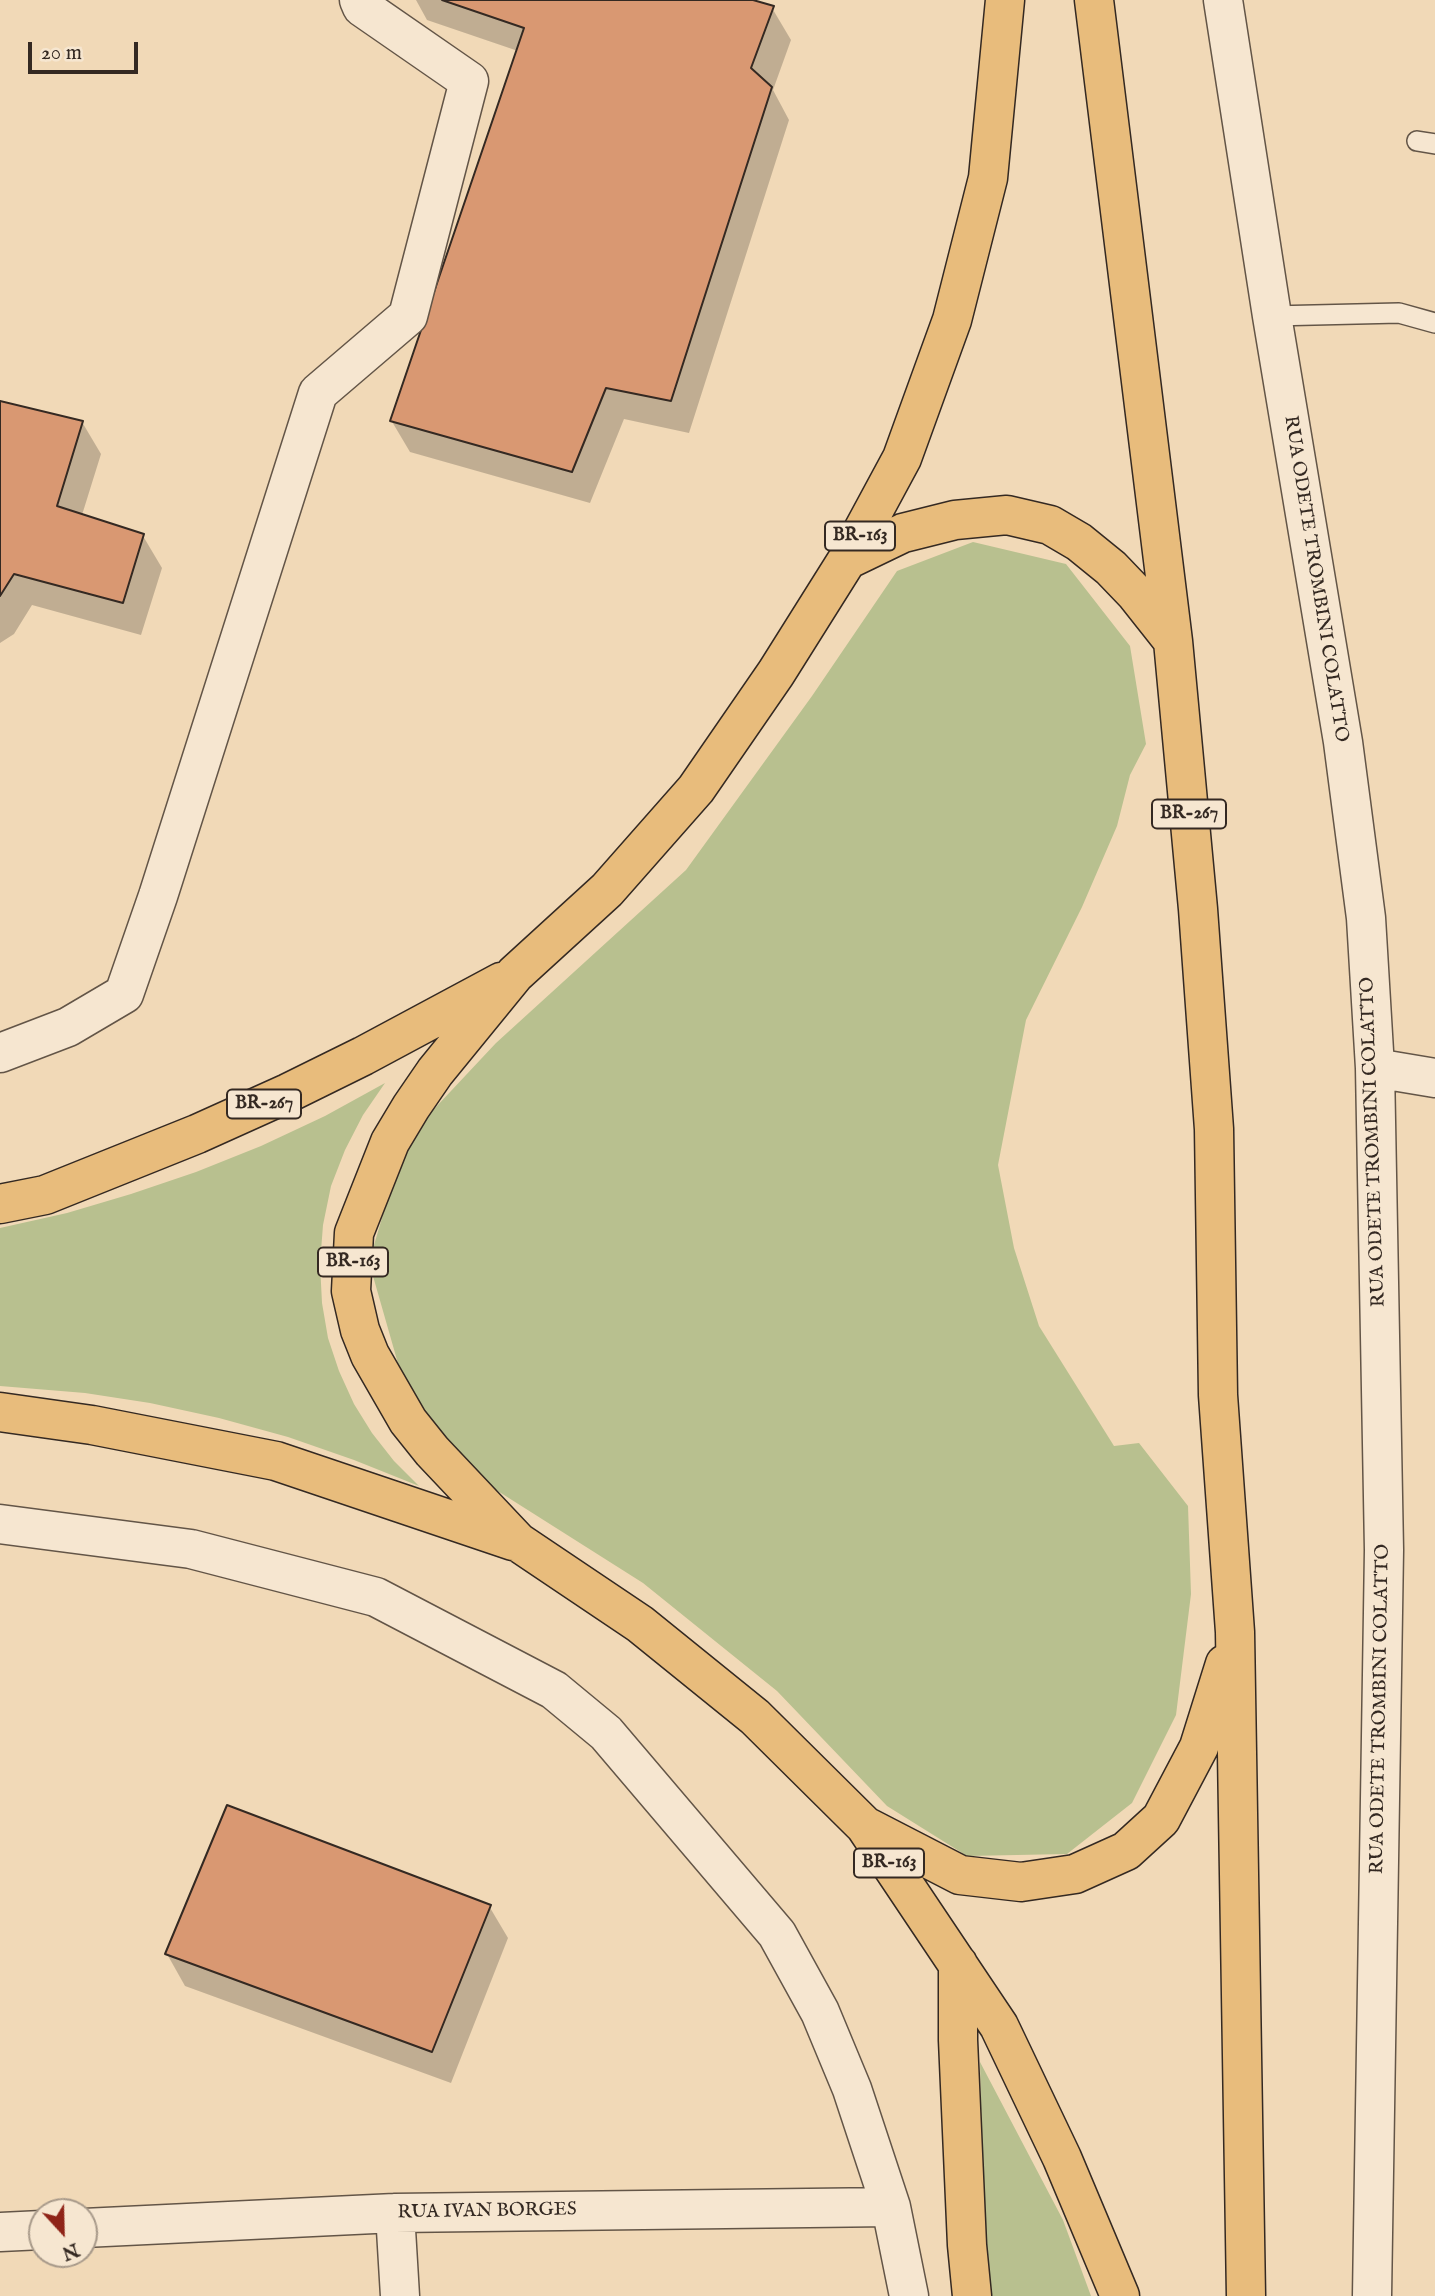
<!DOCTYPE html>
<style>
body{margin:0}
#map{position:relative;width:1435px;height:2296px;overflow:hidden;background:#f1d9b7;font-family:"IM FELL English",serif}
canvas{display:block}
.north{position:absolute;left:28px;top:2198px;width:70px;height:70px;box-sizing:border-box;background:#f6e6d0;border:2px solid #a89a8a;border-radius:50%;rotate:158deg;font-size:19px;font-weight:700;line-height:28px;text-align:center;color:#342922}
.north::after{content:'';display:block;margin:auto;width:24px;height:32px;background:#8f2418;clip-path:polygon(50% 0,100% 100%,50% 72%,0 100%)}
.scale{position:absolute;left:28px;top:42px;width:110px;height:32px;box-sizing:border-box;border:4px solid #342922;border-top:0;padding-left:9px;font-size:21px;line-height:24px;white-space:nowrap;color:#342922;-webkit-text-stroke:5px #f6e6d0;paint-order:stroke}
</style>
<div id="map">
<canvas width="1435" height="2296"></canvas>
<div class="north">N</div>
<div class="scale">20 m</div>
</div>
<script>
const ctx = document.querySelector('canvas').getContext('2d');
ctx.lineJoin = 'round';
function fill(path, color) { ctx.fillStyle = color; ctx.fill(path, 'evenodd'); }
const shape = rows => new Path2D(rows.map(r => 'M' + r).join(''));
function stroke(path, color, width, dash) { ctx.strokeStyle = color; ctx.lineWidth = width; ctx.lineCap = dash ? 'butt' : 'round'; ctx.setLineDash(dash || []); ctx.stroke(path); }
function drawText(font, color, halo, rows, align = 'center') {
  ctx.font = font + ' "IM FELL English",serif'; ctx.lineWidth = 7; ctx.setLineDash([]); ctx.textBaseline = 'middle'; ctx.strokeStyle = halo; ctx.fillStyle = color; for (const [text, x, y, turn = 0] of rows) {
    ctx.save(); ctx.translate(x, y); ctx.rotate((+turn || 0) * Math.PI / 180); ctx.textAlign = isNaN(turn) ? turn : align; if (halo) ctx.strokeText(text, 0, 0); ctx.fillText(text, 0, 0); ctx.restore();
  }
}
fill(shape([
 [973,542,1066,564,1130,646,1146,744,1130,775,1117,826,1082,907,1026,1020,998,1165,1014,1248,1039,1326,1114,1446,1139,1443,1188,1506,1191,1594,1176,1715,1132,1803,1067,1854,967,1856,887,1806,777,1691,643,1583,493,1488,437,1438,405,1388,369,1262,405,1140,496,1043,686,870,812,696,897,571],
 [385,1083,363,1115,345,1150,331,1186,323,1225,320,1264,322,1303,328,1338,339,1371,354,1404,372,1433,394,1461,419,1486,354,1460,288,1437,219,1418,150,1403,85,1393,0,1386,0,1228,67,1213,131,1194,196,1172,261,1146,325,1116],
 [980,2062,1063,2220,1091,2296,985,2296]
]), '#b8c08f');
fill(shape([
 [416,0,747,0,772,8,791,40,773,90,789,120,689,433,624,419,590,503,410,452,391,420,518,51,427,20],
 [0,403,82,422,101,454,82,515,143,536,162,568,141,635,32,605,14,634,0,643],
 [489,1906,508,1938,451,2083,185,1986,167,1954]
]), '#0003');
const building = shape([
 [442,0,753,0,774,6,751,68,772,87,671,401,606,388,572,472,390,421,524,28,442,0],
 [0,401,83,421,57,506,144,534,123,603,14,574,0,596,0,401],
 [227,1805,491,1905,432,2052,165,1954,227,1805]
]);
fill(building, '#d99872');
stroke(building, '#342922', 2);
const service = shape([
 [1417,141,1435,144],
 [1272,316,1399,313,1435,323]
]);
const minor = shape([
 [1223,0,1272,316,1343,742,1366,918,1375,1068,1384,1550,1372,2296],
 [0,1053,68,1027,124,994,158,896,318,393,408,316,469,81,362,7,359,0],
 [1375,1068,1435,1078],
 [0,1524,191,1549,376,1597,554,1690,606,1733,777,1934,820,2012,852,2089,891,2207,909,2296],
 [395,2213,400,2296],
 [84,2228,395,2213,891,2207],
 [0,2232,42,2230]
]);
const trunk = shape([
 [1005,0,988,178,952,320,902,458,847,560,776,673,696,789,607,890,515,974,435,1072,411,1107,390,1142,354,1233,351,1291,360,1330,370,1355,408,1421,432,1451,518,1542,640,1624,755,1717,865,1826,999,2026,1062,2158,1120,2296],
 [1094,0,1173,641,1198,909,1214,1129,1218,1395,1235,1632,1246,2296],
 [847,560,903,533,955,520,1007,515,1050,525,1079,542,1111,568,1135,593,1173,641],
 [0,1204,45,1195,197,1134,288,1093,363,1056,501,982],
 [0,1412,92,1425,276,1461,513,1541],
 [867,1827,960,1875,1021,1882,1075,1874,1126,1851,1161,1819,1199,1747,1225,1664],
 [958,1964,958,2040,967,2245,972,2296]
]);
stroke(service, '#635547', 22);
stroke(minor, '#635547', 41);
stroke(trunk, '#342922', 41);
stroke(service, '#f6e6d0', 19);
stroke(minor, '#f6e6d0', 38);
stroke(trunk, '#e8bc7c', 38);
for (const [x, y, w] of [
 [860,536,70],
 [1189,814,74],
 [264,1104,74],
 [353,1262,70],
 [889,1863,70]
]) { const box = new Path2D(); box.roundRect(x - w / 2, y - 14.5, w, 29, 5); ctx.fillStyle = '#f6e6d0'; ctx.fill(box); stroke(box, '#342922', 2); }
drawText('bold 18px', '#342922', null, [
 ["BR-163",860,536],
 ["BR-267",1189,814],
 ["BR-267",264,1104],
 ["BR-163",353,1262],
 ["BR-163",889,1863]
]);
drawText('19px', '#342922', '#f6e6d0', [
 ["RUA ODETE TROMBINI COLATTO",1315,579,81],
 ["RUA ODETE TROMBINI COLATTO",1374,1142,-92],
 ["RUA ODETE TROMBINI COLATTO",1381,1709,-89],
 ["RUA IVAN BORGES",487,2212,-1]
]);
</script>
